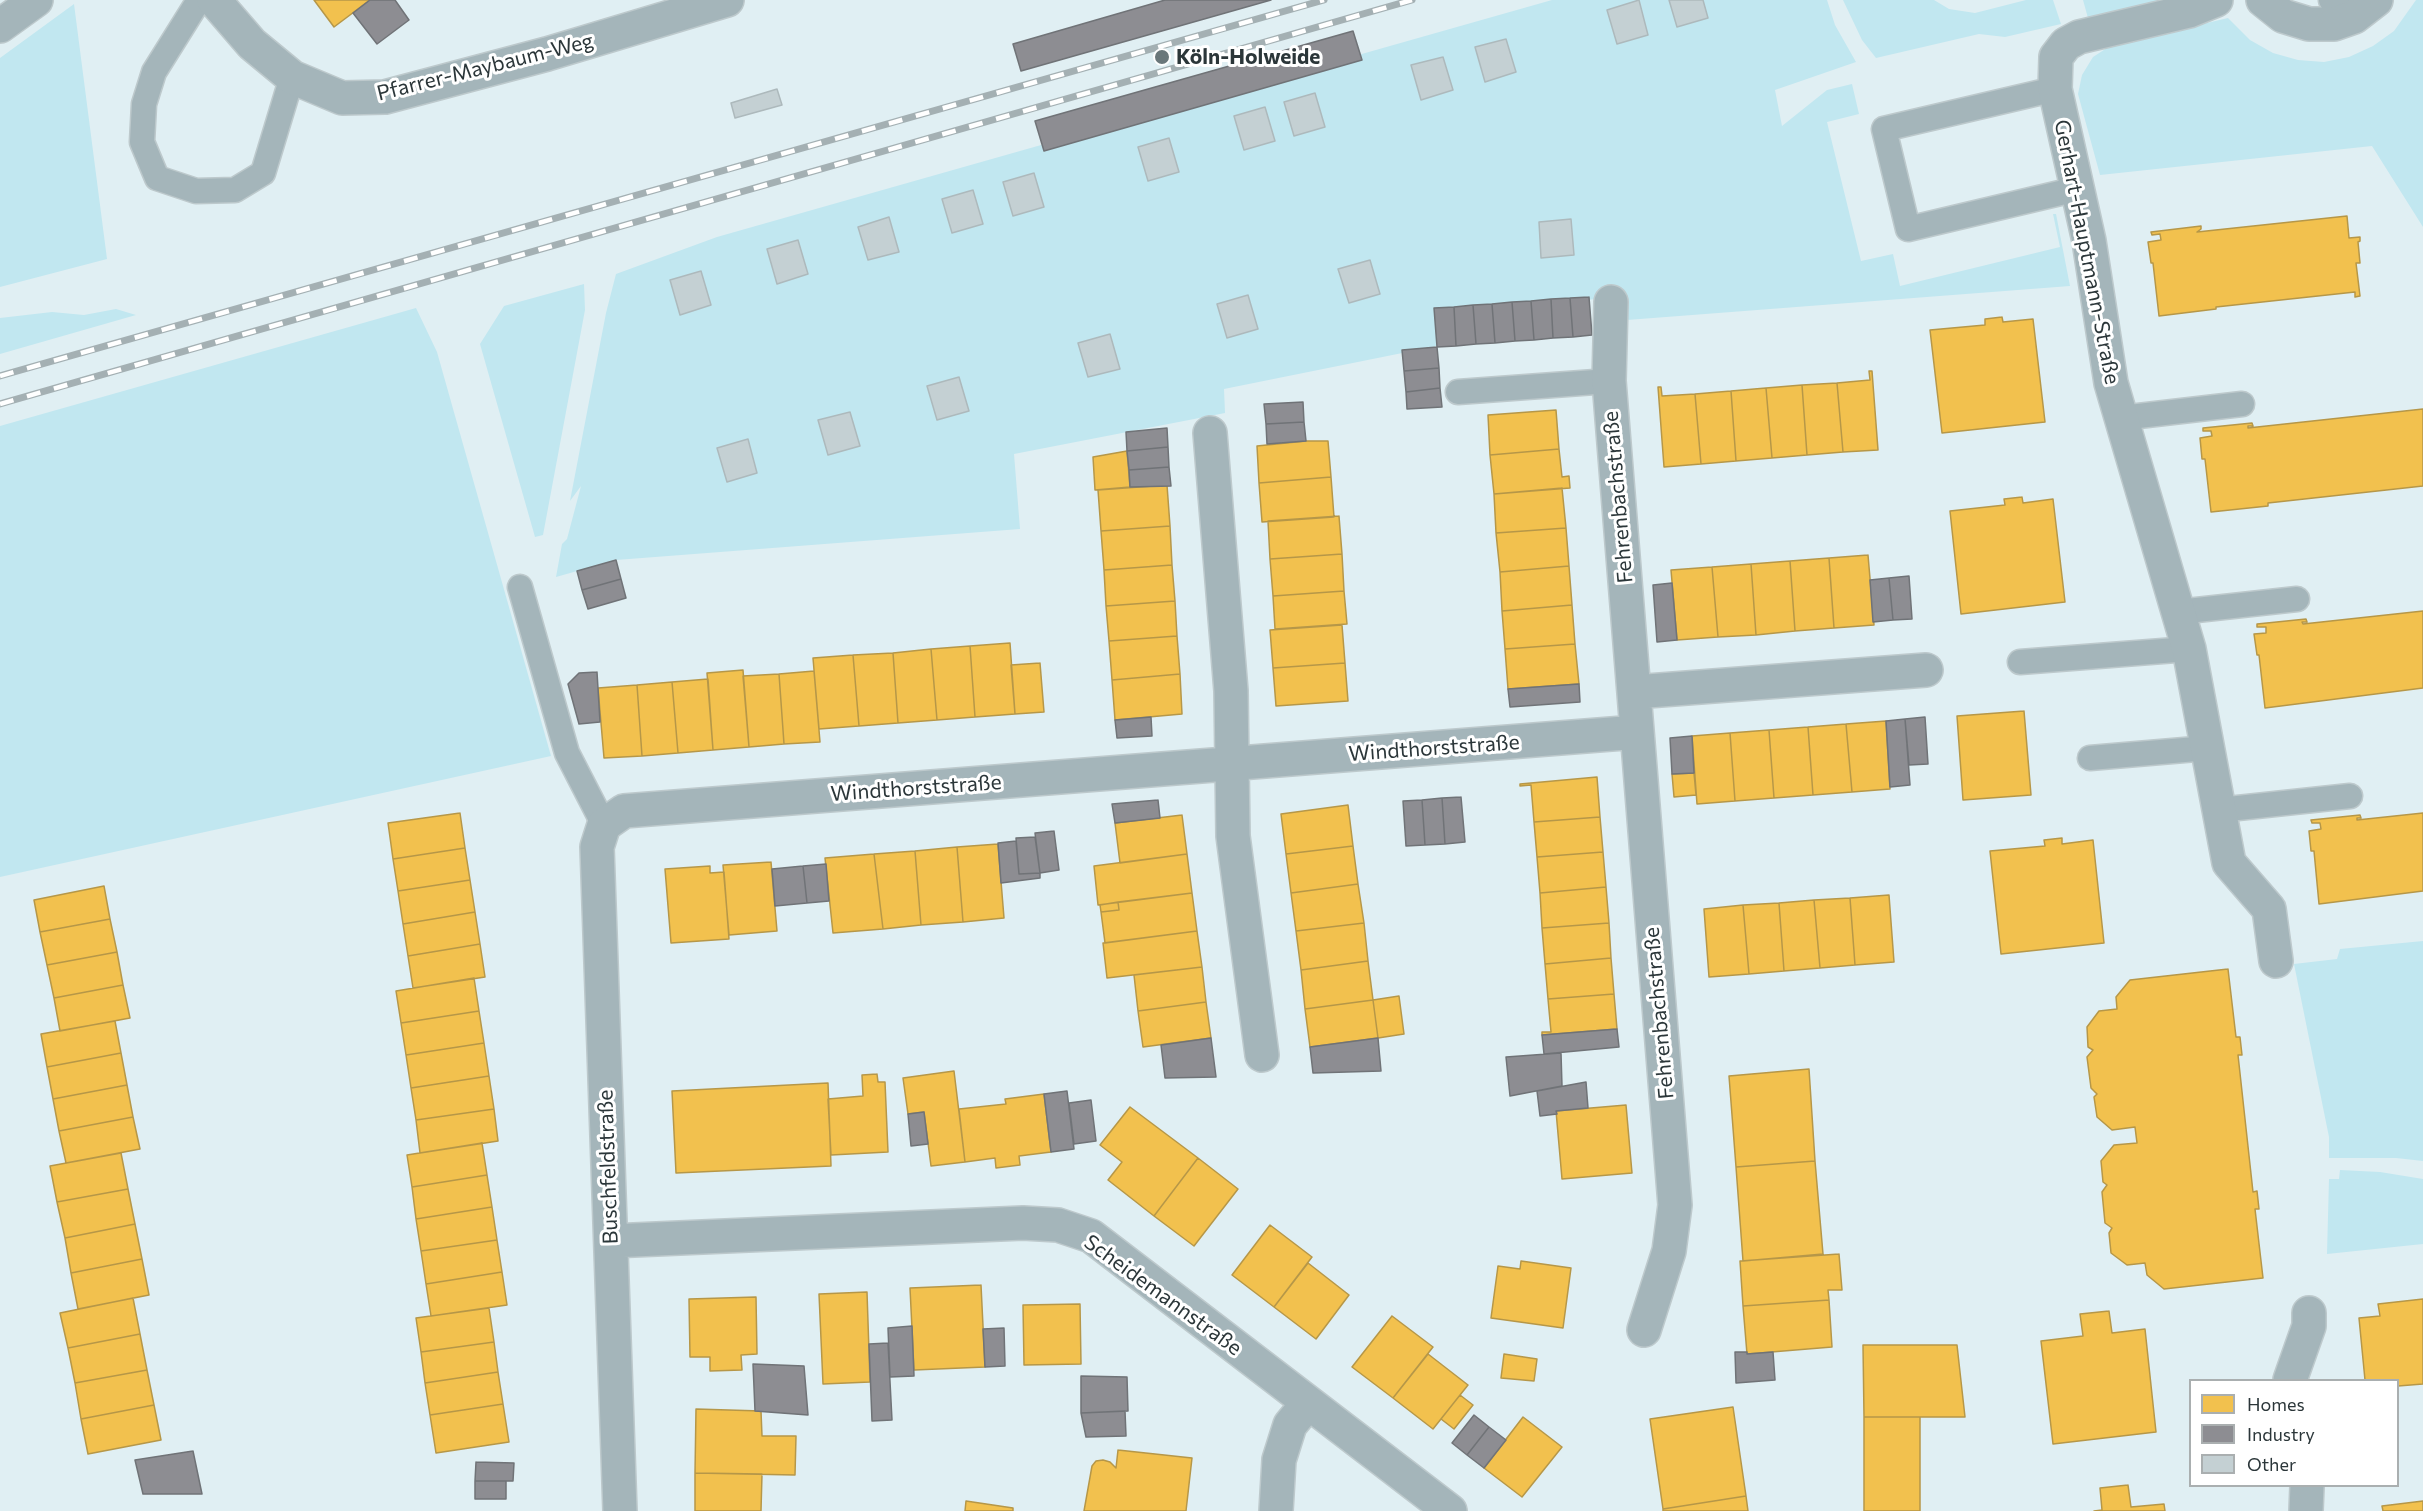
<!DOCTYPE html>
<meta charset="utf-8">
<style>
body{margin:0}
#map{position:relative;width:2423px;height:1511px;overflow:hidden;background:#e0eff3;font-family:Commissioner,sans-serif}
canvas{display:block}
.legend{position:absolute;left:2189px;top:1379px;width:210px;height:108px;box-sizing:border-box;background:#fff;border:2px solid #aaafb0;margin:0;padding:8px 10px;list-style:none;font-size:18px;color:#2b3639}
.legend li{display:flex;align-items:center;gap:12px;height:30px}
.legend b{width:30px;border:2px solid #aaafb0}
</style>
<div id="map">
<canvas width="2423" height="1511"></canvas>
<ul class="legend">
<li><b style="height:16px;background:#f2c14e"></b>Homes</li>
<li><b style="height:16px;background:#8d8d92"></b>Industry</li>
<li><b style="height:16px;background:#c4d0d3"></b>Other</li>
</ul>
</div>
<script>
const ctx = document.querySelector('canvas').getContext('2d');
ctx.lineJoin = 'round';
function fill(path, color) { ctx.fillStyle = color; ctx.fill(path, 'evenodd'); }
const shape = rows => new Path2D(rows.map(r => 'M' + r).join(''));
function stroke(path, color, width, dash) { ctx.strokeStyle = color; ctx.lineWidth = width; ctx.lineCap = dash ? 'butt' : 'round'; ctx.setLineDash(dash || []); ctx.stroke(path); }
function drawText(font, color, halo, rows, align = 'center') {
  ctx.font = font + ' Commissioner,sans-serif'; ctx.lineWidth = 6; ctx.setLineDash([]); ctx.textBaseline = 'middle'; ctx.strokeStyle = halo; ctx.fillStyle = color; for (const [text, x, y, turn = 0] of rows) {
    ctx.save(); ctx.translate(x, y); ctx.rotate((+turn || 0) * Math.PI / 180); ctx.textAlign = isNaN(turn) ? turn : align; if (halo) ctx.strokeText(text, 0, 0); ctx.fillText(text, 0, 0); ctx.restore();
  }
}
fill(shape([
 [1552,0,1827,0,1835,25,1856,62,1775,90,1782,126,1827,90,1852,84,1859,114,1827,122,1861,261,1893,254,1900,286,2060,247,2053,214,2056,214,2070,286,1627,320,1624,297,1442,311,1437,346,1224,389,1225,413,1014,454,1020,529,616,560,556,577,562,544,567,539,581,486,570,501,606,313,616,274,717,237],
 [1843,0,1934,0,1949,9,1975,13,2026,0,2053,0,2061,24,2005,37,1979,34,1876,58,1862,40],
 [2083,0,2165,0,2088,18],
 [2416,0,2423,0,2423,227,2372,146,2100,175,2078,94,2082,75,2093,57,2110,46,2228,18,2250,40,2273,53,2298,60,2324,62,2349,57,2373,46,2394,31],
 [74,4,107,259,0,287,0,58],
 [584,284,585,310,543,535,535,537,480,344,504,306],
 [416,308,437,352,551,756,0,877,0,426],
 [116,309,136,315,0,354,0,318,52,312,84,315],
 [2423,941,2423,1161,2396,1158,2329,1158,2329,1137,2294,964,2337,959,2340,949],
 [2340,1170,2380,1172,2423,1179,2423,1244,2327,1254,2329,1179,2339,1179]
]), '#c1e7f0');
const homes = shape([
 [314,0,370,0,334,27,314,0],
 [2347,216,2349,238,2360,237,2360,241,2358,242,2360,263,2356,263,2360,296,2355,297,2355,292,2216,307,2216,309,2159,316,2153,263,2151,263,2148,242,2161,240,2160,234,2152,235,2151,232,2201,226,2201,229,2197,232,2347,216],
 [2002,317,2003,322,2033,319,2045,422,1942,433,1930,330,1985,325,1985,319,2002,317],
 [1869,371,1872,371,1878,450,1843,452,1837,383,1870,380,1869,371],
 [1837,383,1843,452,1807,455,1802,385,1837,383],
 [1802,385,1807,455,1772,458,1766,388,1802,385],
 [1658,387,1661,387,1662,396,1695,394,1701,464,1664,467,1658,387],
 [1766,388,1772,458,1736,461,1731,391,1766,388],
 [1731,391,1736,461,1701,464,1695,394,1731,391],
 [2423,409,2423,486,2268,503,2268,506,2211,512,2205,459,2202,459,2200,438,2212,436,2211,431,2203,431,2203,428,2252,423,2253,426,2248,426,2248,428,2423,409],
 [1556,410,1559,449,1490,455,1488,415,1556,410],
 [1306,441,1328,441,1331,477,1259,483,1257,446,1306,441],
 [1559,449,1562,477,1569,476,1570,488,1494,494,1490,455,1559,449],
 [1127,451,1130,487,1095,490,1093,457,1127,451],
 [1331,477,1334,517,1262,522,1259,483,1331,477],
 [1167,485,1170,526,1101,531,1098,490,1167,485],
 [1562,488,1566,528,1496,533,1494,494,1562,488],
 [2022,497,2023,503,2053,499,2065,602,1961,614,1950,511,2005,505,2004,499,2022,497],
 [1339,516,1342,554,1270,559,1268,521,1339,516],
 [1170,526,1172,565,1104,570,1101,531,1170,526],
 [1566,528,1569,566,1500,572,1496,533,1566,528],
 [1342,554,1344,591,1273,596,1270,559,1342,554],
 [1868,555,1874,625,1834,628,1829,558,1868,555],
 [1829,558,1834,628,1795,631,1790,561,1829,558],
 [1790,561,1795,631,1756,635,1751,564,1790,561],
 [1751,564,1756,635,1718,637,1712,567,1751,564],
 [1172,565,1175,601,1106,606,1104,570,1172,565],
 [1569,566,1572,605,1502,611,1500,572,1569,566],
 [1712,567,1718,637,1677,640,1671,570,1712,567],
 [1344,591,1347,624,1275,629,1273,596,1344,591],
 [1175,601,1177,636,1109,641,1106,606,1175,601],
 [1572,605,1575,644,1505,649,1502,611,1572,605],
 [2423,611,2423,688,2265,708,2259,655,2257,655,2254,634,2266,633,2266,627,2257,627,2257,624,2306,619,2307,622,2302,622,2303,624,2423,611],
 [1342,625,1345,663,1273,668,1270,630,1342,625],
 [1177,636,1180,674,1112,680,1109,641,1177,636],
 [1010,643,1015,714,975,717,970,646,1010,643],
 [1575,644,1579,684,1508,689,1505,649,1575,644],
 [970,646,975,717,937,720,931,649,970,646],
 [931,649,937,720,898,723,893,653,931,649],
 [893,653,898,723,859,726,853,655,893,653],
 [853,655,859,726,819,729,813,658,853,655],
 [1040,663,1044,712,1015,714,1011,665,1040,663],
 [1345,663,1348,701,1276,706,1273,668,1345,663],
 [743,670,749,747,713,750,707,673,743,670],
 [814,671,820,742,784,744,779,674,814,671],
 [779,674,784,744,749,747,743,676,779,674],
 [1180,674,1182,714,1115,720,1112,680,1180,674],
 [708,679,713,750,678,753,672,682,708,679],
 [672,682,678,753,642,756,637,685,672,682],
 [637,685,642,756,604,758,598,688,637,685],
 [2024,711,2031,795,1963,800,1957,716,2024,711],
 [1886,721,1890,789,1852,792,1846,724,1886,721],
 [1846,724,1852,792,1813,795,1808,727,1846,724],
 [1808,727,1813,795,1774,798,1769,730,1808,727],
 [1769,730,1774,798,1735,801,1730,733,1769,730],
 [1730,733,1735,801,1697,804,1692,736,1730,733],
 [1694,773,1696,795,1674,797,1672,774,1694,773],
 [1597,777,1600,817,1534,822,1531,785,1520,786,1520,784,1597,777],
 [1348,805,1353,846,1286,854,1281,814,1348,805],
 [460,813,465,848,393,859,388,823,460,813],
 [2423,813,2423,891,2319,904,2314,851,2311,851,2309,831,2321,829,2320,823,2312,823,2311,820,2360,815,2361,818,2357,818,2357,820,2423,813],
 [1182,815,1187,854,1120,863,1115,823,1182,815],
 [1600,817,1603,852,1537,857,1534,822,1600,817],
 [2062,838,2062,844,2093,840,2104,943,2001,954,1990,851,2045,846,2044,840,2062,838],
 [998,844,1004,918,963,922,957,847,998,844],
 [1353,846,1358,884,1291,893,1286,854,1353,846],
 [957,847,963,922,921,925,915,851,957,847],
 [465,848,470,880,398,891,393,859,465,848],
 [915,851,921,925,883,929,874,854,915,851],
 [1603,852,1606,887,1540,893,1537,857,1603,852],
 [874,854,883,929,833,933,825,858,874,854],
 [1187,854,1192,893,1098,905,1094,866,1187,854],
 [771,862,777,931,729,935,723,865,771,862],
 [710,866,710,873,724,872,729,939,671,943,665,869,710,866],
 [470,880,475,912,403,924,398,891,470,880],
 [1358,884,1364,923,1296,931,1291,893,1358,884],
 [104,886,110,919,40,932,34,900,104,886],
 [1606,887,1609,923,1542,928,1540,893,1606,887],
 [1192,893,1197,931,1105,943,1101,912,1119,910,1118,902,1192,893],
 [1889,895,1894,962,1855,965,1850,898,1889,895],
 [1850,898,1855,965,1820,968,1814,900,1850,898],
 [1814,900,1820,968,1784,971,1779,903,1814,900],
 [1118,902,1119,910,1101,912,1100,905,1118,902],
 [1779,903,1784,971,1749,974,1743,905,1779,903],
 [1743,905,1749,974,1709,977,1704,909,1743,905],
 [475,912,480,944,408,956,403,924,475,912],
 [110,919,117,952,47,965,40,932,110,919],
 [1364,923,1368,961,1301,970,1296,931,1364,923],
 [1609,923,1611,958,1545,964,1542,928,1609,923],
 [1197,931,1202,967,1107,978,1103,943,1197,931],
 [480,944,485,977,413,988,408,956,480,944],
 [117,952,123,985,54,998,47,965,117,952],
 [1611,958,1614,994,1548,999,1545,964,1611,958],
 [1368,961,1373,1000,1305,1009,1301,970,1368,961],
 [1202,967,1206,1002,1138,1011,1134,975,1202,967],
 [2228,969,2236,1037,2240,1037,2242,1055,2238,1055,2253,1192,2257,1191,2259,1209,2255,1209,2263,1278,2164,1289,2147,1275,2145,1263,2127,1265,2111,1253,2109,1233,2112,1228,2105,1223,2102,1192,2107,1185,2103,1182,2101,1161,2114,1145,2137,1143,2135,1127,2112,1130,2097,1117,2094,1097,2097,1094,2091,1088,2087,1057,2093,1050,2088,1047,2087,1027,2099,1011,2117,1009,2116,997,2130,980,2228,969],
 [474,978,479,1011,401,1023,396,991,474,978],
 [123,985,130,1018,60,1031,54,998,123,985],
 [1614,994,1617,1029,1542,1035,1542,1032,1551,1032,1548,999,1614,994],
 [1399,996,1404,1034,1378,1038,1373,1000,1399,996],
 [1373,1000,1378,1038,1310,1047,1305,1009,1373,1000],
 [1206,1002,1211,1038,1143,1047,1138,1011,1206,1002],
 [479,1011,484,1043,406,1055,401,1023,479,1011],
 [115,1021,121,1053,47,1067,41,1034,115,1021],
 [484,1043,489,1076,411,1088,406,1055,484,1043],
 [121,1053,127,1085,53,1099,47,1067,121,1053],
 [1809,1069,1815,1161,1736,1167,1729,1076,1809,1069],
 [954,1071,965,1162,931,1166,924,1112,908,1114,903,1078,954,1071],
 [877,1074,878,1082,885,1082,888,1152,831,1155,828,1099,863,1096,862,1075,877,1074],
 [489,1076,494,1109,416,1120,411,1088,489,1076],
 [828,1083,831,1166,676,1173,672,1091,828,1083],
 [127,1085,133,1117,59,1131,53,1099,127,1085],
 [1044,1094,1051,1152,1019,1156,1020,1165,996,1168,995,1158,965,1162,959,1109,1006,1104,1005,1099,1044,1094],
 [1626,1105,1632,1173,1562,1179,1556,1111,1626,1105],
 [1130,1107,1198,1158,1154,1216,1108,1180,1122,1162,1100,1145,1130,1107],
 [494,1109,498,1141,420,1153,416,1120,494,1109],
 [133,1117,140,1149,66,1163,59,1131,133,1117],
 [482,1143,487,1175,412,1187,407,1155,482,1143],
 [121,1153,128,1189,57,1202,50,1166,121,1153],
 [1198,1158,1238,1189,1194,1246,1154,1216,1198,1158],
 [1815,1161,1823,1254,1743,1261,1736,1167,1815,1161],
 [487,1175,492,1207,416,1219,412,1187,487,1175],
 [128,1189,135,1224,65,1238,57,1202,128,1189],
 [492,1207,497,1240,421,1251,416,1219,492,1207],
 [135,1224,142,1259,71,1273,65,1238,135,1224],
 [1270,1225,1312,1257,1274,1307,1232,1275,1270,1225],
 [497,1240,502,1272,426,1284,421,1251,497,1240],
 [1839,1254,1842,1290,1828,1290,1829,1300,1743,1306,1740,1261,1839,1254],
 [142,1259,149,1295,78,1309,71,1273,142,1259],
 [1521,1261,1571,1268,1563,1328,1491,1318,1498,1266,1520,1269,1521,1261],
 [1308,1263,1349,1295,1316,1339,1274,1307,1308,1263],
 [502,1272,507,1305,431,1316,426,1284,502,1272],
 [981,1285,985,1367,914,1370,910,1288,981,1285],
 [867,1292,870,1382,823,1384,819,1294,867,1292],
 [756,1297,757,1354,741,1355,742,1370,710,1371,710,1357,690,1357,689,1299,756,1297],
 [133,1298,140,1334,68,1348,60,1313,133,1298],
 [2423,1299,2423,1384,2398,1386,2398,1380,2365,1380,2359,1318,2380,1316,2378,1304,2423,1299],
 [1829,1300,1832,1347,1747,1354,1743,1306,1829,1300],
 [1080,1304,1081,1364,1024,1365,1023,1305,1080,1304],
 [489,1308,494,1342,421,1352,416,1318,489,1308],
 [2109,1311,2112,1333,2145,1329,2156,1432,2053,1444,2041,1341,2083,1336,2080,1314,2109,1311],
 [1392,1316,1433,1347,1393,1398,1352,1367,1392,1316],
 [140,1334,147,1370,75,1383,68,1348,140,1334],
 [494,1342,498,1372,425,1383,421,1352,494,1342],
 [1863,1345,1957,1345,1965,1417,1864,1417,1863,1345],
 [1428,1354,1468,1385,1433,1429,1393,1398,1428,1354],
 [1504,1354,1537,1359,1534,1381,1501,1378,1504,1354],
 [147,1370,154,1405,81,1419,75,1383,147,1370],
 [498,1372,503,1404,430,1415,425,1383,498,1372],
 [1460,1395,1473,1405,1454,1429,1441,1419,1460,1395],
 [503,1404,509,1442,436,1453,430,1415,503,1404],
 [154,1405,161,1440,88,1454,81,1419,154,1405],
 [1733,1407,1746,1496,1663,1509,1650,1419,1733,1407],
 [696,1409,761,1411,762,1436,796,1436,795,1475,695,1473,696,1409],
 [1523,1417,1562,1447,1522,1497,1484,1468,1523,1417],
 [1864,1417,1920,1417,1920,1511,1864,1511,1864,1417],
 [1118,1450,1192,1458,1186,1511,1084,1511,1092,1466,1096,1461,1103,1460,1110,1462,1116,1468,1118,1450],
 [695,1473,762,1474,761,1511,695,1511,695,1473],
 [2128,1485,2131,1507,2164,1504,2165,1511,2094,1511,2102,1510,2100,1488,2128,1485],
 [1746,1496,1748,1511,1663,1511,1663,1509,1746,1496],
 [966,1501,1013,1508,1013,1511,965,1511,966,1501],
 [2423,1501,2423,1511,2383,1511,2382,1506,2423,1501]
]);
fill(homes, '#f2c14e');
stroke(homes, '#b69748', 1.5);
const industry = shape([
 [370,0,395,0,409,20,377,44,353,13,370,0],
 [1165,0,1271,0,1021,71,1013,44,1165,0],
 [1353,31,1362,60,1044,151,1035,121,1353,31],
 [1589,297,1592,335,1573,337,1570,298,1589,297],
 [1570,298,1573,337,1553,338,1551,299,1570,298],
 [1551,299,1553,338,1534,340,1531,301,1551,299],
 [1531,301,1534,340,1515,341,1512,302,1531,301],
 [1512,302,1515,341,1495,343,1492,304,1512,302],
 [1492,304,1495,343,1476,344,1473,305,1492,304],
 [1473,305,1476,344,1456,346,1454,307,1473,305],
 [1454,307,1456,346,1437,347,1434,308,1454,307],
 [1437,347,1439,368,1404,371,1402,350,1437,347],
 [1439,368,1440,388,1406,392,1404,371,1439,368],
 [1440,388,1442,407,1407,409,1406,392,1440,388],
 [1303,402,1304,422,1266,424,1264,404,1303,402],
 [1304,422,1306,441,1267,444,1266,424,1304,422],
 [1167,428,1168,447,1127,451,1126,432,1167,428],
 [1168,447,1169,467,1129,470,1127,451,1168,447],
 [1169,467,1171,486,1130,487,1129,470,1169,467],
 [616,560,621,579,582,590,577,571,616,560],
 [1909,576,1912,619,1893,620,1889,578,1909,576],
 [1889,578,1893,620,1873,622,1870,580,1889,578],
 [621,579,626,598,588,609,582,590,621,579],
 [1672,583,1677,640,1657,642,1653,585,1672,583],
 [597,672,600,722,579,724,568,684,579,673,597,672],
 [1579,684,1580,702,1510,707,1508,689,1579,684],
 [1151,717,1152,736,1117,738,1115,720,1151,717],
 [1925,717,1928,764,1909,765,1905,719,1925,717],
 [1905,719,1910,785,1890,787,1886,721,1905,719],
 [1692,736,1694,773,1672,774,1670,738,1692,736],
 [1461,797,1465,842,1445,844,1442,798,1461,797],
 [1442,798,1445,844,1425,845,1422,800,1442,798],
 [1158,800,1160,818,1115,823,1112,804,1158,800],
 [1422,800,1425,845,1406,846,1403,801,1422,800],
 [1054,831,1059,870,1040,873,1035,833,1054,831],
 [1035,837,1040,873,1019,874,1016,838,1035,837],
 [1016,841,1019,874,1040,873,1040,878,1001,883,998,843,1016,841],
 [826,864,829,901,807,903,803,866,826,864],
 [803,866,807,903,775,906,772,869,803,866],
 [1617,1029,1619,1047,1544,1054,1542,1035,1617,1029],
 [1211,1038,1216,1077,1165,1078,1161,1045,1211,1038],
 [1378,1038,1381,1071,1313,1073,1310,1047,1378,1038],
 [1561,1053,1562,1086,1510,1096,1506,1057,1561,1053],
 [1586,1082,1588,1108,1556,1111,1557,1114,1540,1116,1537,1091,1586,1082],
 [1067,1091,1074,1149,1051,1152,1044,1094,1067,1091],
 [1091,1100,1096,1141,1074,1144,1069,1103,1091,1100],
 [924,1112,928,1144,911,1146,908,1114,924,1112],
 [912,1326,914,1376,890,1377,888,1328,912,1326],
 [1004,1328,1005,1366,985,1367,983,1329,1004,1328],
 [888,1343,892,1420,872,1421,869,1344,888,1343],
 [1735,1352,1747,1352,1747,1354,1773,1352,1775,1380,1736,1383,1735,1352],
 [753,1364,804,1366,808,1415,755,1411,753,1364],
 [1081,1376,1127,1377,1128,1411,1081,1413,1081,1376],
 [1125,1411,1126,1436,1086,1437,1081,1413,1125,1411],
 [1474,1415,1489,1427,1467,1455,1452,1443,1474,1415],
 [1489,1427,1506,1440,1484,1468,1467,1455,1489,1427],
 [193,1451,202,1494,143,1494,135,1460,193,1451],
 [476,1462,514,1463,513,1481,475,1481,476,1462],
 [475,1481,506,1481,506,1499,475,1499,475,1481]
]);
fill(industry, '#8d8d92');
stroke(industry, '#707377', 1.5);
const building = shape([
 [1639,0,1648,35,1617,44,1607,10,1639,0],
 [1669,0,1703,0,1708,18,1677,27,1669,0],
 [1506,39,1516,72,1485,82,1475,47,1506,39],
 [1443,57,1453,90,1421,100,1411,65,1443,57],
 [777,89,782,105,735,118,731,103,777,89],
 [1315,93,1325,127,1294,136,1284,102,1315,93],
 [1265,107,1275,141,1244,150,1234,116,1265,107],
 [1169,138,1179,172,1148,181,1138,147,1169,138],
 [1034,173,1044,207,1013,216,1003,182,1034,173],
 [973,190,983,224,952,233,942,199,973,190],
 [889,217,899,252,868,260,858,227,889,217],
 [1571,219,1574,255,1541,258,1539,222,1571,219],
 [798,240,808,274,777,284,767,249,798,240],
 [1370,260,1380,294,1349,303,1338,269,1370,260],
 [701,271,711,305,680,315,670,280,701,271],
 [1248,295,1258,329,1227,338,1217,304,1248,295],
 [1110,334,1120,369,1088,377,1078,343,1110,334],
 [959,377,969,411,937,420,927,386,959,377],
 [850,412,860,446,828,455,818,420,850,412],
 [748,439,757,473,727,482,717,448,748,439]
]);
fill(building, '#c4d0d3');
stroke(building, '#adb9bc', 1.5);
const service = shape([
 [199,0,154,72,144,104,142,142,157,178,196,191,235,190,263,173,292,77],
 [2331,0,2354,17],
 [2055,89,1884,129,1908,229,2077,189],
 [1458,392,1609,381],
 [2121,418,2242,404],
 [520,587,567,753,604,825],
 [2178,612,2297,599],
 [2020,662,2189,649],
 [2090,758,2208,748],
 [2219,810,2350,796]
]);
const minor = shape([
 [214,0,252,44,292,77,342,98,385,97,547,54,727,0],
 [2216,0,2189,11,2079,37,2066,44,2056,57,2055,89,2089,241,2111,383,2189,649,2229,863,2269,909,2276,961],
 [2263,0,2283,16,2309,24,2334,24,2354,17,2376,0],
 [0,26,36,0],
 [1611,302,1609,381,1675,1205,1669,1251,1644,1330],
 [1210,433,1231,691,1233,836,1262,1055],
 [1634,692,1926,670],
 [611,1241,1023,1223,1058,1225,1091,1236,1450,1511],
 [2290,1380,2309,1326,2309,1313],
 [620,1511,597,847,604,825,624,811,1637,732],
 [1276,1511,1279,1460,1290,1425,1308,1403],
 [2306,1511,2307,1486]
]);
stroke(service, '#bdc9cc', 27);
stroke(minor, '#bdc9cc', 36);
stroke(service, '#a4b5ba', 24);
stroke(minor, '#a4b5ba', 33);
const rail = shape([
 [0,376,1324,0],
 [0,404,1412,0]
]);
stroke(rail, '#a4b0b3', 7);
stroke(rail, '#fff', 4.5, [14]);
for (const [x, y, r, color] of [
 [1162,57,8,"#6a777a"]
]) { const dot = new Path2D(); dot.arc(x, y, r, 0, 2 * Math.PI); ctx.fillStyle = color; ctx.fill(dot); stroke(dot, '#fff', 2); }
drawText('bold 21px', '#2b3639', '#fff', [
 ["Köln-Holweide",1176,57]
], 'left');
drawText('21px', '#2b3639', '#fff', [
 ["Pfarrer-Maybaum-Weg",485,67,-14],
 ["Gerhart-Hauptmann-Straße",2087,252,79],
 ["Fehrenbachstraße",1618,497,-95],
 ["Windthorststraße",1434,748,-4],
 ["Windthorststraße",916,788,-4],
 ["Fehrenbachstraße",1659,1013,-95],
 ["Buschfeldstraße",608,1167,-92],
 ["Scheidemannstraße",1163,1295,36]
]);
</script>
